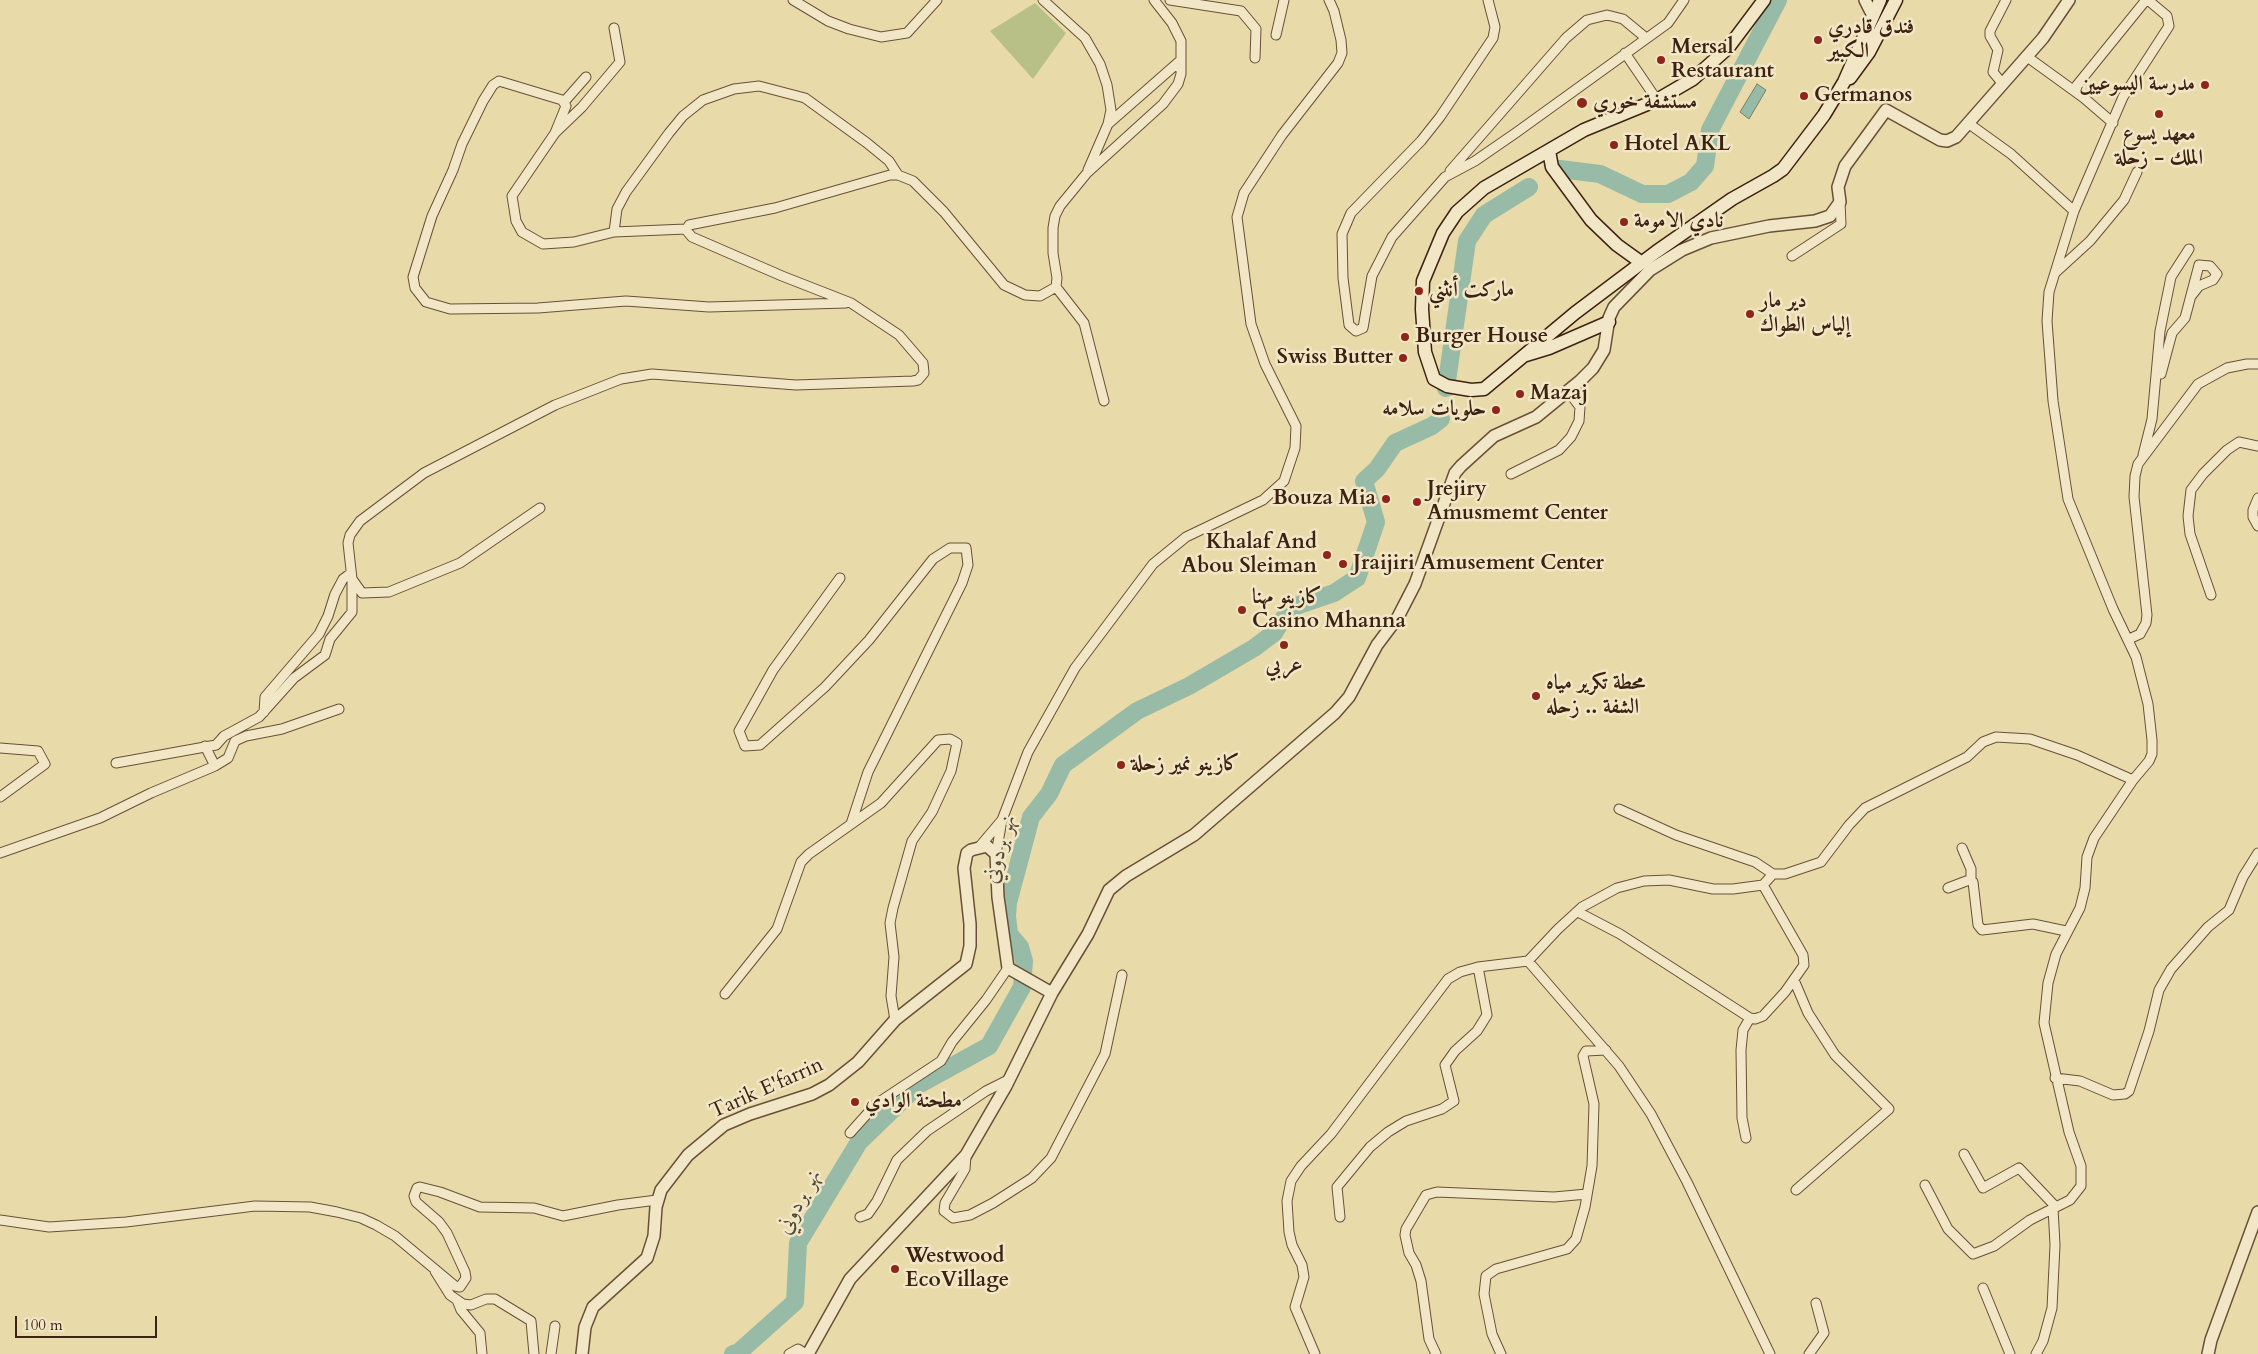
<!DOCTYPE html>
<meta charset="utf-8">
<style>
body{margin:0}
#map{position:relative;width:2258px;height:1354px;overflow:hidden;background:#e9daa9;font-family:Cardo,serif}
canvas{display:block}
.scale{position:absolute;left:15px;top:1316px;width:142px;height:22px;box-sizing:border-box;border:2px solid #3d2212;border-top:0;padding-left:6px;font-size:15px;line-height:18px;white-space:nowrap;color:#3d2212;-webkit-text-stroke:4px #f1e7c7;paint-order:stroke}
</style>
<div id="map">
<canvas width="2258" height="1354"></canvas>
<div class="scale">100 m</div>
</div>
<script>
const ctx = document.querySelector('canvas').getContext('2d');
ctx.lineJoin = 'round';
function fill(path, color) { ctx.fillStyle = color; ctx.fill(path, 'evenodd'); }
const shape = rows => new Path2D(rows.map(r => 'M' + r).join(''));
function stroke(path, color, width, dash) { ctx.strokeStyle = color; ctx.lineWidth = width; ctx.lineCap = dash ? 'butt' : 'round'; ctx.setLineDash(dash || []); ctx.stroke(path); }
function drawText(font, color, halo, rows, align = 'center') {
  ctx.font = font + ' Cardo,Amiri,serif'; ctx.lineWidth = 5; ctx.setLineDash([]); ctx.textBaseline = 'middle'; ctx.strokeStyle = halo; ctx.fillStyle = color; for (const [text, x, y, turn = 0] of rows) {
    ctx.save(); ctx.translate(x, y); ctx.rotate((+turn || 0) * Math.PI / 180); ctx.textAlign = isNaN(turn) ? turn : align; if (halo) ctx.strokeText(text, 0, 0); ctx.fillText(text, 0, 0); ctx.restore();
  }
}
fill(shape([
 [1035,3,1066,33,1033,79,990,31]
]), '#b8bf87');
const water = shape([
 [1757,84,1766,90,1749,119,1740,112,1757,84]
]);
fill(water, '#97bba7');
stroke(water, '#737e6b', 1);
stroke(shape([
 [1560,169,1600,174,1642,194,1668,194,1691,182,1705,166,1710,130,1778,0],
 [1446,388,1467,241,1484,215,1529,187],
 [733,1354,739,1352,795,1302,798,1243,859,1142,918,1085,989,1046,1022,987,1024,961,1020,947,1009,934,1007,916,1008,903,1031,817,1049,794,1063,765,1137,711,1189,686,1254,648,1274,633,1282,620,1296,606,1334,593,1357,578,1376,522,1364,481,1377,469,1395,443,1432,426,1441,419]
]), '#97bba7', 18);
const minor = shape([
 [793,0,828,21,849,29,881,37,907,33,937,0],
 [1043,0,1085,38,1100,64,1107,85,1111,110,1108,124,1088,170],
 [1170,0,1241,11,1256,29,1255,58],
 [1488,0,1495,27,1493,38,1440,117,1421,141,1351,213,1342,234,1343,278,1349,325,1356,331,1363,328,1372,276,1392,237,1445,177,1475,161,1517,132,1668,23,1684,0],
 [1276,35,1284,0],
 [1625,53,1657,100],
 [2026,56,2084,98,2113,123],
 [2002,83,1993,72,1998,50,1990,36,1990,31,2006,0],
 [2073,90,2146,0],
 [564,102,586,77],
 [1968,123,2011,154,2074,211],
 [1108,124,1181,60],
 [555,133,582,107,620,62,614,28],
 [1450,171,1566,38,1587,20,1607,15,1623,19,1646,38],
 [614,232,686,229],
 [1792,256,1841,224,1840,202],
 [2055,273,2090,241,2124,200,2137,172],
 [1056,287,1084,323,1104,401],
 [846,303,709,307,626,301,538,308,450,309,426,302,415,288,413,277,432,216,453,170,462,144,483,101,493,85,499,81,562,100,566,106,555,133,512,196,516,221,522,232,543,244,574,242,614,232,617,209,626,192,669,133,683,116,703,100,734,89,759,86,805,98,867,143,889,161,898,175],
 [2161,374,2172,333,2185,318,2199,265,2210,266,2217,274,2213,280,2199,286,2192,295],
 [2143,455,2152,419,2160,331,2171,277,2189,249],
 [1511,474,1559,450,1571,437,1579,421,1580,407,1568,391],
 [2258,498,2253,510,2253,517,2258,526],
 [840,578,773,670,739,731,745,746,760,745,825,687,869,640,933,559,950,548,966,548,968,565,962,583,868,772,851,824],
 [352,579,362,593,389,592,460,563,540,508],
 [2211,595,2190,534,2188,516,2191,490,2203,474,2227,450,2239,442,2258,446],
 [2129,639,2140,634,2146,623,2147,615,2134,497,2135,476,2138,464,2198,384,2227,368,2247,364,2258,364],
 [264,712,265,697,319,634,328,616,335,594,343,579,351,573],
 [0,748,38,751,45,764,0,797],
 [116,763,216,745,224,736,259,717,294,678,325,655,330,639,352,612,352,579,348,543,350,535,360,521,424,473,555,405,621,379,652,374,796,385,913,381,918,380,924,373,923,363,899,335,851,303,782,276,692,237,686,230,689,225,775,208,890,175,898,175,913,181,944,212,1004,285,1025,295,1040,296,1056,287,1057,278,1053,253,1053,228,1055,216,1060,206,1087,173,1163,104,1178,84,1181,74,1181,41,1172,23,1154,0],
 [215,766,228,758,235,741,246,736,282,729,339,709],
 [1619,809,1676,835,1755,862,1773,874,1785,874,1821,862,1849,825,1865,808,1967,757,1983,742,1996,737,2030,739,2077,755,2133,780],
 [1002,820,1028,752,1075,668,1153,564,1186,537,1263,500,1284,481,1295,448,1296,426,1265,364,1251,324,1237,217,1244,193,1282,135,1338,63,1342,53,1341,40,1334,11,1329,0],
 [980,846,1002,820,996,854],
 [1962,848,1971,869,1971,880],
 [0,853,100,818,151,793,215,766,205,746],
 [1948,888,1969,880,1973,882,1978,925,1982,930,2033,924,2066,931],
 [1578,912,1620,934,1750,1018,1755,1019,1763,1016,1785,992,1804,965,1803,955,1763,885],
 [1528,961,1619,1066,1651,1114,1687,1182,1770,1354],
 [1794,980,1808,1013,1835,1055,1889,1109,1796,1190],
 [725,994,777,929,801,862,809,854,881,803,938,740,950,739,957,743,951,771,932,812,912,841,893,908,890,923,894,957,891,996,895,1020],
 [2055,1078,2080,1081,2113,1095,2125,1094,2129,1091,2149,1031,2159,990,2171,969,2208,927,2229,910,2243,877,2258,853],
 [850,1133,876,1104,941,1061,952,1042,986,1000,1008,968],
 [1746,1138,1742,1118,1741,1050,1743,1030,1750,1018],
 [1964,1154,1983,1188,2019,1168,2055,1206],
 [966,1155,965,1169,945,1203,944,1211,953,1218,970,1215,993,1203,1032,1178,1051,1158,1105,1054,1122,975],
 [1925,1185,1948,1229,1973,1254,1994,1246,2030,1220,2070,1200,2081,1186,2081,1166,2069,1132,2044,1023,2048,983,2056,954,2080,908,2085,888,2087,857,2094,838,2133,780,2149,761,2152,754,2152,740,2148,704,2136,657,2113,609,2068,499,2053,401,2047,321,2049,292,2074,211,2123,97,2169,26,2167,16,2148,0],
 [860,1217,868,1214,877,1201,897,1160,927,1131,986,1091,1008,1080],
 [1340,1217,1337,1187,1370,1147,1388,1132,1406,1121,1442,1109,1454,1101,1445,1065,1455,1051,1477,1031,1487,1015,1478,967],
 [0,1220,49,1227,126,1222,255,1206,310,1207,337,1212,361,1218,376,1225,395,1236,455,1286,460,1287,466,1278,465,1272,447,1233,439,1222,416,1202,414,1196,417,1188,420,1187,440,1192,480,1207,534,1208,563,1216,618,1205,657,1200],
 [435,1271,450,1295,463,1304,471,1305,486,1299,495,1299,531,1321,534,1354],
 [1983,1288,2010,1354],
 [457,1300,461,1310,480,1333,482,1354],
 [551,1354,555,1326],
 [789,1354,798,1349,806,1354],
 [1315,1354,1295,1307,1304,1277,1302,1265,1292,1245,1289,1232,1287,1201,1291,1181,1301,1166,1331,1134,1448,979,1460,972,1478,967,1528,961,1558,929,1582,907,1617,888,1644,881,1669,880,1713,889,1733,889,1763,885,1773,874],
 [1436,1354,1429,1339,1421,1281,1416,1265,1409,1253,1405,1235,1406,1229,1426,1195,1437,1192,1554,1197,1587,1194],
 [1501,1354,1492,1334,1484,1294,1486,1276,1496,1269,1567,1249,1576,1239,1585,1207,1592,1166,1594,1104,1583,1056,1586,1051,1606,1050],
 [1809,1354,1824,1333,1816,1303],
 [2036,1354,2043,1341,2052,1308,2055,1245,2053,1208]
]);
const tertiary = shape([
 [1865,0,1873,16],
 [582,1354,585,1327,593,1307,647,1258,654,1236,656,1207,661,1190,688,1155,724,1125,750,1114,812,1094,829,1085,858,1062,895,1020,966,964,970,946,970,924,964,868,967,853,971,850,987,846,996,854,998,897,1008,968,1052,993],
 [808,1354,850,1279,966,1155,1006,1086,1052,993,1088,934,1109,890,1126,876,1194,835,1335,713,1349,697,1377,645,1398,617,1415,584,1455,473,1461,466,1494,436,1536,417,1580,381,1593,368,1604,350,1609,318,1614,307,1650,270,1682,250,1711,238,1769,226,1815,221,1830,216,1840,202,1838,187,1845,166,1886,110,1940,140,1947,141,1956,137,2043,38,2069,0],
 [2208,1354,2211,1340,2258,1212]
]);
const secondary = shape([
 [1764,0,1728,48,1693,79,1657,100,1584,130,1484,188,1457,212,1443,233,1423,281,1422,309,1425,352,1434,379,1447,386,1471,390,1484,389,1575,313,1656,252,1732,199,1773,176,1783,169,1824,115,1844,82,1880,0],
 [1850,78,1869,52,1896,0],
 [1549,151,1552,167,1591,220,1617,245,1642,263],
 [1526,355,1549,348,1609,322]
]);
stroke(minor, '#685038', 11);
stroke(tertiary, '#685038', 14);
stroke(secondary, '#3d2212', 15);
stroke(minor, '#f1e7c7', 9);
stroke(tertiary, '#f1e7c7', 11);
stroke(secondary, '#f1e7c7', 12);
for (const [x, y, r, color] of [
 [1818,40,5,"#8f2418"],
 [1661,60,5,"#8f2418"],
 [2205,85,5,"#8f2418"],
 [1804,96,5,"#8f2418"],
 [1582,103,6,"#8f2418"],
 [2159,114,5,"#8f2418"],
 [1614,145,5,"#8f2418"],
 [1624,222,5,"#8f2418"],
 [1419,291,5,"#8f2418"],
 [1750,314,5,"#8f2418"],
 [1405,337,5,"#8f2418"],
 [1403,358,5,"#8f2418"],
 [1520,394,5,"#8f2418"],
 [1496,410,5,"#8f2418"],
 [1386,499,5,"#8f2418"],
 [1417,502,5,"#8f2418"],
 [1327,555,5,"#8f2418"],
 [1343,564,5,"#8f2418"],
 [1242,610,5,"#8f2418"],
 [1284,645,5,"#8f2418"],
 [1536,696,5,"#8f2418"],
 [1121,765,5,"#8f2418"],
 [855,1102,5,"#8f2418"],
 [895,1269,5,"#8f2418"]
]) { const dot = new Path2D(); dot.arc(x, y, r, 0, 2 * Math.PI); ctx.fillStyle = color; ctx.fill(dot); stroke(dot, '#f1e7c7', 2); }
drawText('bold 21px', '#3d2212', '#f1e7c7', [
 ["فندق قادري",1828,28],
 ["الكبير",1828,52],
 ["Mersal",1671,48],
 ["Restaurant",1671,72],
 ["مدرسة اليسوعيين",2195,85,"right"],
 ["Germanos",1814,96],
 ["مستشفة خوري",1593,103],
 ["معهد يسوع",2159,135,"center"],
 ["الملك - زحلة",2159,159,"center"],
 ["Hotel AKL",1624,145],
 ["نادي الامومة",1634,222],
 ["ماركت أنثني",1429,291],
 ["دير مار",1760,302],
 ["إلياس الطواك",1760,326],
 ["Burger House",1415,337],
 ["Swiss Butter",1393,358,"right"],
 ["Mazaj",1530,394],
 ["حلويات سلامه",1486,410,"right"],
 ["Jrejiry",1427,490],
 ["Amusmemt Center",1427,514],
 ["Bouza Mia",1376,499,"right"],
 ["Khalaf And",1317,543,"right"],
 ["Abou Sleiman",1317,567,"right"],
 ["Jraijiri Amusement Center",1353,564],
 ["كازينو مهنا",1252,598],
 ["Casino Mhanna",1252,622],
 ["عربي",1284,666,"center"],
 ["محطة تكرير مياه",1546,684],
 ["الشفة .. زحله",1546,708],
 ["كازينو نمير زحلة",1131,765],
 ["مطحنة الوادي",865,1102],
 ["Westwood",905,1257],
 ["EcoVillage",905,1281]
], 'left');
drawText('21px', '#3d2212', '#f1e7c7', [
 ["Tarik E'farrin",767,1089,-24]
]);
drawText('italic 22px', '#544837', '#f1e7c7', [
 ["نهر بردوني",1001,849,-74],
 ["نهر بردوني",800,1202,-62]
]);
</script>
